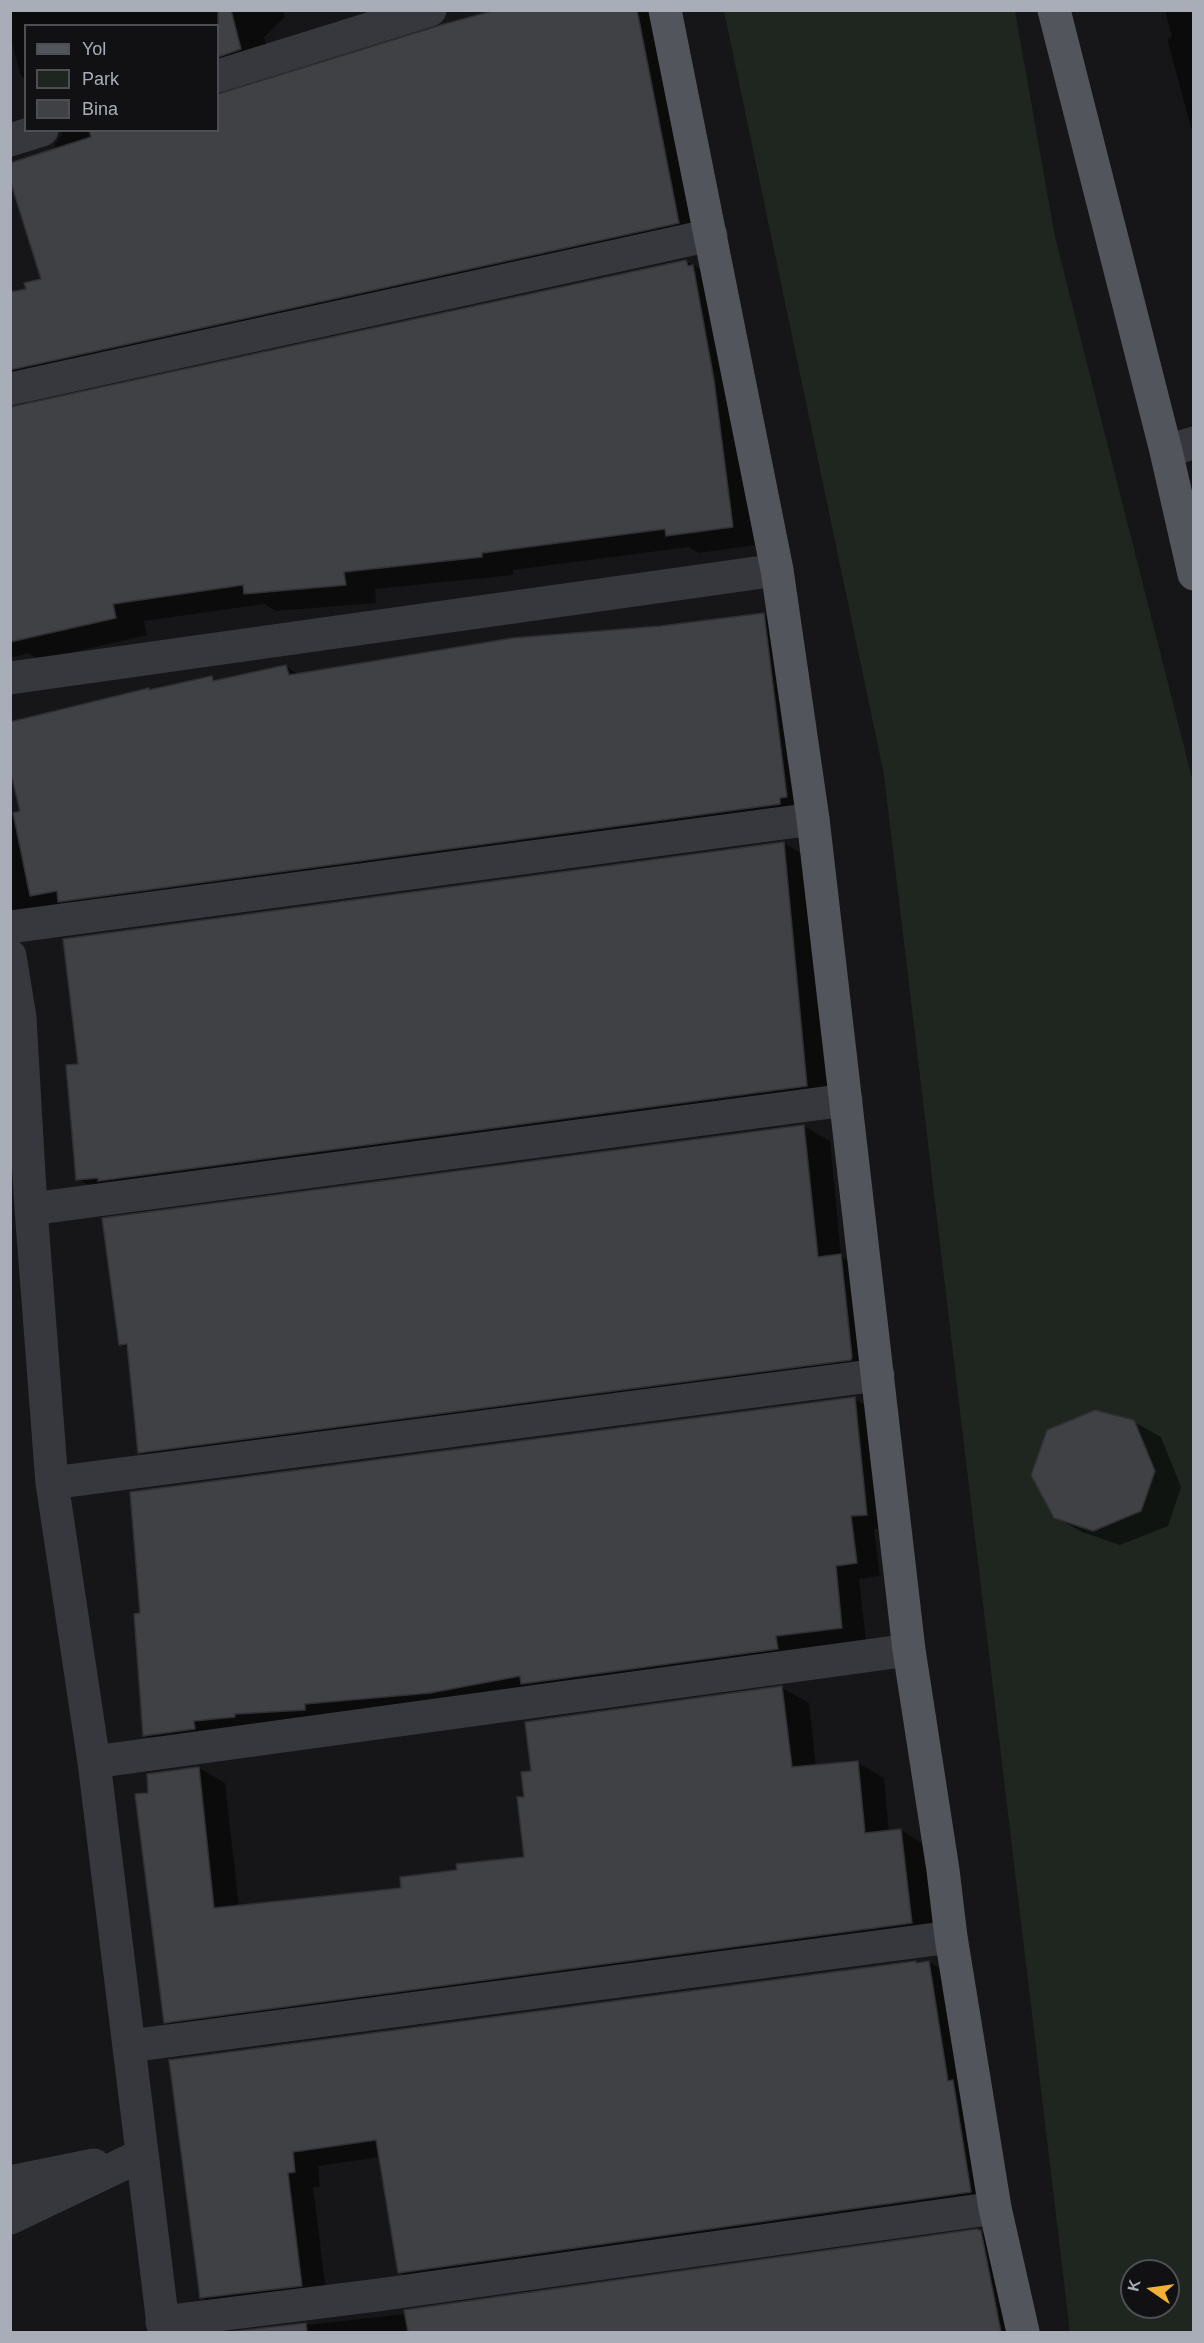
<!DOCTYPE html>
<style>
body{margin:0}
#map{position:relative;width:1204px;height:2343px;overflow:hidden;background:#161618;font-family:Helvetica,sans-serif}
canvas{display:block}
.frame{position:absolute;inset:0;border:12px solid #a8adb8;pointer-events:none}
.legend{position:absolute;left:24px;top:24px;width:195px;height:108px;box-sizing:border-box;background:#111113;border:2px solid #4d4f55;margin:0;padding:8px 10px;list-style:none;font-size:18px;color:#a8adb8}
.legend li{display:flex;align-items:center;gap:12px;height:30px}
.legend b{width:30px;border:2px solid #4d4f55}
.north{position:absolute;left:1120px;top:2259px;width:60px;height:60px;box-sizing:border-box;background:#111113;border:2px solid #4d4f55;border-radius:50%;rotate:283deg;font-size:16px;font-weight:700;line-height:24px;text-align:center;color:#a8adb8}
.north::after{content:'';display:block;margin:auto;width:21px;height:27px;background:#f2b134;clip-path:polygon(50% 0,100% 100%,50% 72%,0 100%)}
</style>
<div id="map">
<canvas width="1204" height="2343"></canvas>
<div class="frame"></div>
<ul class="legend">
<li><b style="height:8px;background:#53555c"></b>Yol</li>
<li><b style="height:16px;background:#1e261f"></b>Park</li>
<li><b style="height:16px;background:#404145"></b>Bina</li>
</ul>
<div class="north">K</div>
</div>
<script>
const ctx = document.querySelector('canvas').getContext('2d');
ctx.lineJoin = 'round';
function fill(path, color) { ctx.fillStyle = color; ctx.fill(path, 'evenodd'); }
const shape = rows => new Path2D(rows.map(r => 'M' + r).join(''));
function stroke(path, color, width, dash) { ctx.strokeStyle = color; ctx.lineWidth = width; ctx.lineCap = dash ? 'butt' : 'round'; ctx.setLineDash(dash || []); ctx.stroke(path); }
fill(shape([
 [724,11,1015,11,1055,237,1193,782,1193,2332,1070,2332,884,775],
 [1132,2271,1168,2271,1168,2307,1132,2307]
]), '#1e261f');
fill(shape([
 [10,10,283,10,285,17,264,37,272,67,235,81,231,93,501,10,664,10,709,240,23,401,23,407,686,261,717,279,763,544,699,553,689,547,513,570,513,575,375,589,376,603,276,611,264,604,144,621,147,635,39,660,28,653,14,657,10,655,10,294,27,291,43,281,55,144,62,134,62,130,218,130,218,26,26,26,26,79,21,76,10,36],
 [1165,10,1194,10,1194,138,1167,39,1172,37],
 [764,615,795,633,818,814,10,924,10,815,22,813,151,691,212,678,218,681,286,667,300,675],
 [784,843,813,861,836,1103,107,1196,78,1179,80,1065],
 [804,1126,830,1141,841,1256,866,1271,878,1373,165,1467,139,1452,129,1349,121,1344],
 [854,1399,878,1412,890,1528,874,1529,880,1576,859,1579,866,1641,169,1749,145,1735],
 [1134,1422,1161,1437,1181,1487,1168,1526,1120,1545,1082,1532,1055,1517],
 [782,1688,809,1703,816,1767,858,1763,884,1778,889,1832,901,1830,927,1846,938,1938,191,2037,165,2022,150,1794,199,1768,225,1783,239,1907,402,1890,458,1871,526,1859,526,1798,533,1772],
 [916,1962,919,1964,929,1962,954,1977,996,2206,425,2287,399,2272,380,2157,318,2166,320,2187,313,2187,327,2300,226,2312,201,2297,171,2061],
 [980,2232,1012,2250,1029,2332,243,2332,406,2314]
]), '#0007');
const building = shape([
 [218,10,231,10,241,49,218,57,218,10],
 [496,10,637,10,679,223,10,370,10,292,26,289,24,283,41,279,10,180,10,163,91,137,89,130,218,130,218,94,441,25,496,10],
 [686,260,688,266,693,265,714,380,733,527,666,536,665,529,482,553,482,557,344,572,346,585,244,594,243,585,113,604,116,618,10,642,10,407,686,260],
 [764,613,787,797,780,798,780,804,58,902,57,891,30,896,13,813,20,811,10,770,10,722,149,688,149,690,212,676,213,681,286,665,289,675,513,638,661,626,764,613],
 [784,842,807,1086,98,1181,98,1178,76,1180,66,1065,78,1064,63,939,784,842],
 [804,1125,818,1257,841,1254,852,1357,851,1360,138,1453,127,1344,119,1345,102,1218,804,1125],
 [855,1397,867,1515,851,1516,857,1563,836,1566,842,1628,776,1636,778,1649,521,1684,520,1676,430,1693,305,1704,305,1710,235,1714,235,1717,194,1721,195,1729,143,1736,134,1614,140,1613,130,1492,855,1397],
 [1095,1410,1134,1420,1155,1471,1141,1511,1093,1531,1054,1518,1031,1475,1047,1430,1095,1410],
 [782,1686,792,1767,858,1761,865,1833,901,1829,912,1923,164,2023,135,1794,148,1793,147,1774,199,1767,214,1908,401,1888,400,1877,457,1870,456,1864,524,1857,517,1797,524,1797,521,1772,531,1771,525,1722,782,1686],
 [916,1961,916,1963,929,1961,948,2081,953,2080,971,2192,398,2273,376,2140,293,2152,295,2172,288,2173,302,2286,200,2298,169,2060,916,1961],
 [977,2229,981,2231,1001,2332,408,2332,404,2310,977,2229],
 [306,2323,307,2332,229,2332,306,2323]
]);
fill(building, '#404145');
stroke(building, '#303034', 1.5);
stroke(shape([
 [218,76,430,10],
 [10,140,42,130],
 [10,389,711,235],
 [1166,451,1194,443],
 [10,678,777,570],
 [10,927,813,819],
 [10,956,20,1018,31,1209,52,1483,94,1762,164,2332],
 [31,1209,846,1100],
 [52,1483,878,1375],
 [94,1762,909,1650],
 [130,2046,951,1937],
 [10,2182,94,2165],
 [10,2218,142,2155],
 [162,2322,378,2295,995,2208]
]), '#37383d', 33);
stroke(shape([
 [665,10,777,570,813,819,909,1650,943,1870,951,1937,995,2208,1023,2332],
 [1054,10,1166,451,1194,574]
]), '#53555c', 33);
</script>
